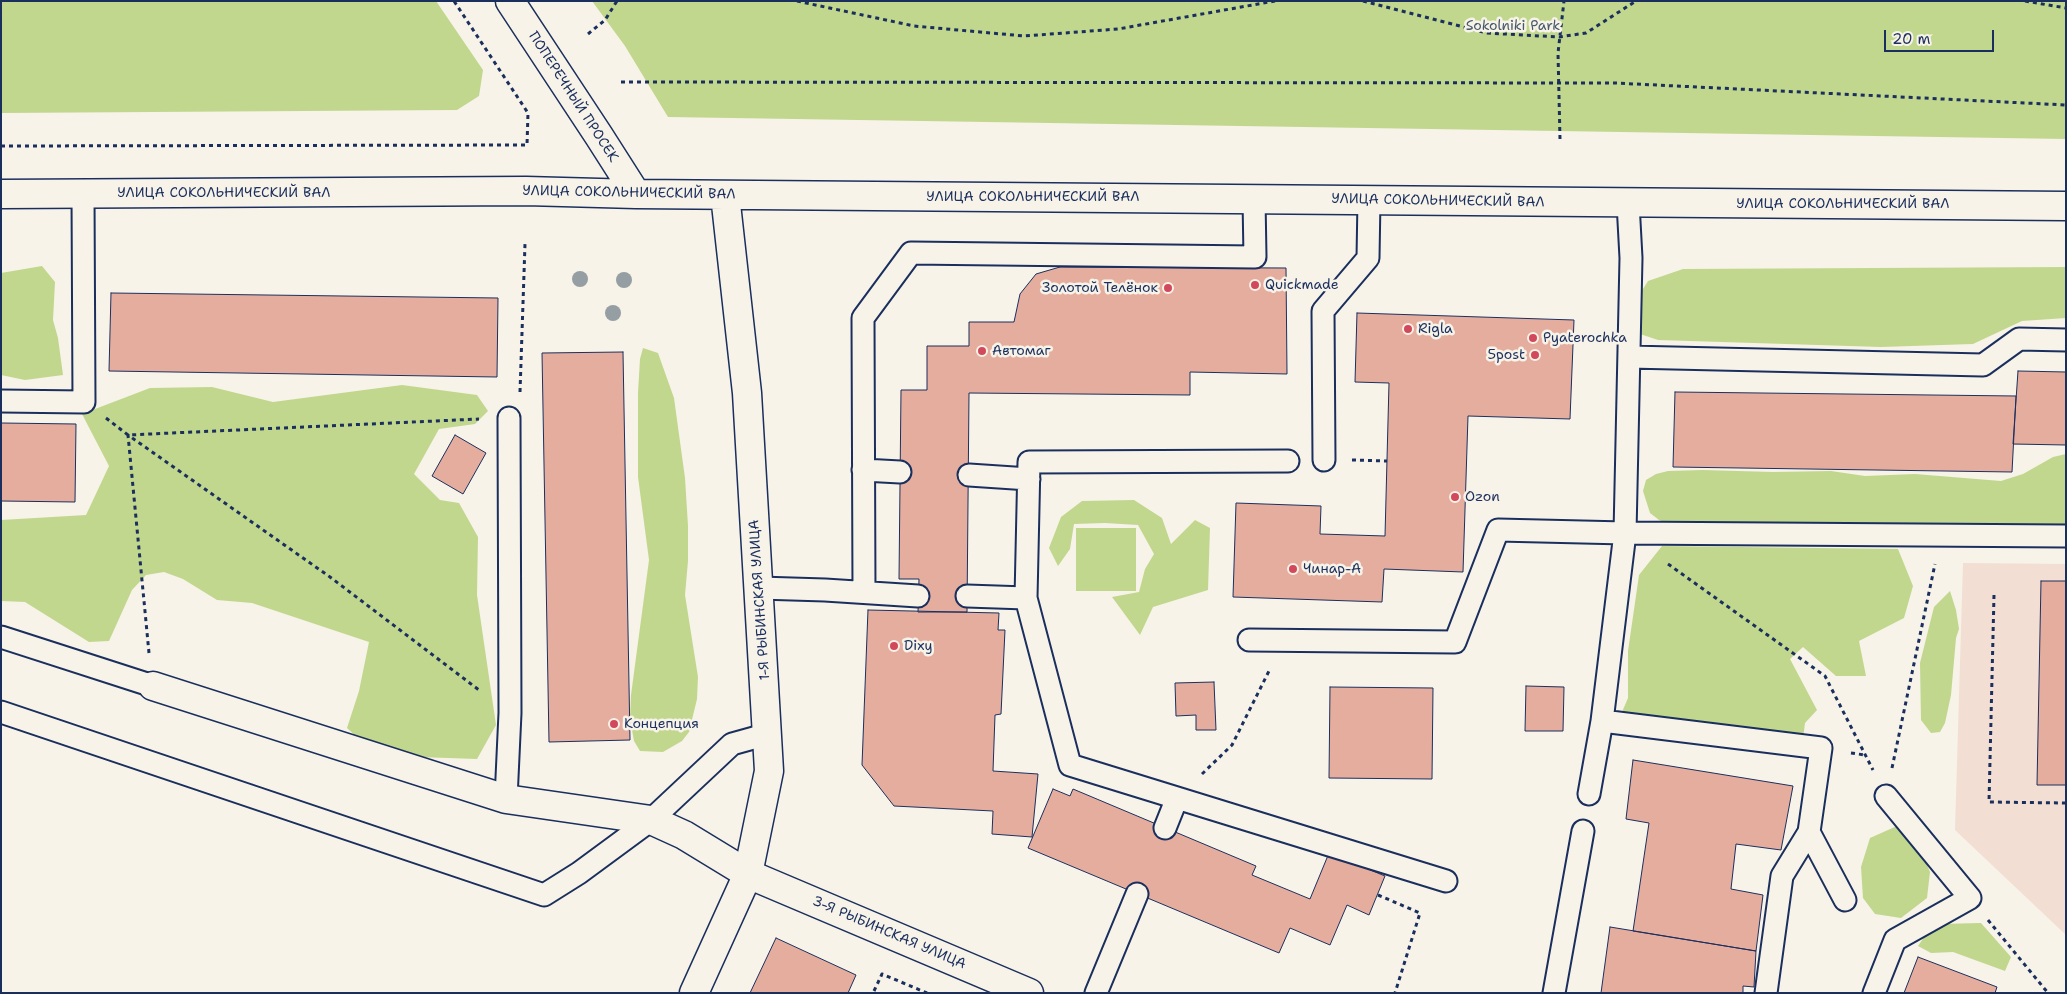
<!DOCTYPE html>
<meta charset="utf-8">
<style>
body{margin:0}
#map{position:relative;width:2067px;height:994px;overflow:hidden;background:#f7f3e8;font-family:"Shantell Sans",sans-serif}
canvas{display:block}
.frame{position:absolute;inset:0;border:2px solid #1b2f5e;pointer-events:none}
.scale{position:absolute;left:1884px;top:30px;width:110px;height:22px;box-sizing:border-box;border:2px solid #1b2f5e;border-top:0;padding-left:6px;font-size:15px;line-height:18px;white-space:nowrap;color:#1b2f5e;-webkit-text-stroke:4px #f7f3e8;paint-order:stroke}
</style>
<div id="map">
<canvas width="2067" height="994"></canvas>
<div class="frame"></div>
<div class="scale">20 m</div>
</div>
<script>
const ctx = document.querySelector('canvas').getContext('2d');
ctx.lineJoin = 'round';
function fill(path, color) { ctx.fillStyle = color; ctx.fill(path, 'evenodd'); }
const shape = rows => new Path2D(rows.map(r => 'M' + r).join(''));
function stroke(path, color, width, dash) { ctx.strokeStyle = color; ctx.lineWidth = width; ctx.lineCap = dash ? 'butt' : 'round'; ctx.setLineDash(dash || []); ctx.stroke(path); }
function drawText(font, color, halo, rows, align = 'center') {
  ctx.font = font + ' "Shantell Sans",sans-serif'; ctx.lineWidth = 5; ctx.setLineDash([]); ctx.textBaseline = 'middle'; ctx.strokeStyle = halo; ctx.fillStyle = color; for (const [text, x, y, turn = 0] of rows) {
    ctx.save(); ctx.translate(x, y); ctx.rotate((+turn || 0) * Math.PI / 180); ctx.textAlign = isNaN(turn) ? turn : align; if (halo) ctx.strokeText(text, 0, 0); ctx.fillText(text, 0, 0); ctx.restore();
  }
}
fill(shape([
 [1963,563,2066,564,2066,935,1955,830]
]), '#f2ded2');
fill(shape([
 [1,1,436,1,483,70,479,96,457,110,1,113],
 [592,1,2066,1,2066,139,668,117,625,46],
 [42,266,55,282,53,320,58,338,63,375,25,380,1,375,1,273],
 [2066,267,2066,318,2022,321,1973,344,1881,347,1658,340,1640,334,1636,316,1638,297,1648,281,1683,269],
 [643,348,658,353,674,398,685,478,688,526,688,561,685,595,698,677,697,699,689,732,682,741,663,752,640,751,634,741,630,719,631,695,649,560,638,477,638,393,640,359],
 [402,385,477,395,488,411,475,424,439,429,414,474,440,500,459,503,478,537,477,595,496,725,477,759,418,757,361,741,347,728,359,691,369,642,252,603,217,600,183,579,164,572,146,575,132,590,109,641,89,642,25,602,1,601,1,520,86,515,109,466,82,414,150,388,212,387,273,402],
 [2066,454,2066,527,1905,523,1791,525,1758,523,1691,527,1669,524,1659,520,1650,513,1643,491,1646,480,1656,474,1668,471,1703,470,1773,472,1831,471,1865,476,1915,474,2001,481,2023,474,2053,457],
 [1134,500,1162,518,1171,544,1195,520,1210,528,1208,590,1153,607,1140,635,1112,597,1139,592,1145,569,1154,554,1138,525,1105,523,1074,524,1070,549,1058,566,1049,548,1061,517,1082,501],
 [1076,528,1136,528,1136,591,1076,591],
 [1662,546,1898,549,1913,586,1904,618,1859,641,1866,676,1836,676,1803,647,1790,659,1817,710,1805,723,1803,739,1788,738,1676,718,1622,712,1628,698,1628,651,1639,575],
 [1950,591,1956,610,1959,629,1956,638,1951,695,1945,723,1940,732,1931,733,1921,720,1920,663,1934,607],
 [1897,826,1922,853,1930,872,1927,898,1901,918,1875,914,1863,898,1861,867,1870,838],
 [1981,923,2011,957,2005,971,1953,952,1931,953,1918,946,1927,933,1941,924]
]), '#c1d78d');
const building = shape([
 [1060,267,1286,268,1287,374,1190,372,1190,395,969,393,967,612,918,612,919,579,899,579,901,390,927,390,927,346,969,346,969,322,1014,322,1020,294,1036,274,1060,267],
 [111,293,498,298,497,377,109,371,111,293],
 [1357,313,1574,320,1570,419,1468,416,1463,572,1384,569,1382,602,1233,597,1236,503,1321,506,1320,534,1385,536,1389,383,1355,382,1357,313],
 [623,352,630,740,549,742,542,353,623,352],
 [2018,371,2066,372,2066,445,2013,444,2018,371],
 [1675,392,2016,396,2012,472,1673,467,1675,392],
 [1,423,76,424,75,502,1,501,1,423],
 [455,435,486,453,463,494,432,476,455,435],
 [2041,581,2066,581,2066,785,2037,785,2041,581],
 [868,610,999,613,998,630,1005,630,1001,714,995,715,993,771,1038,774,1032,837,992,834,993,811,894,806,862,765,868,610],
 [1214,682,1216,730,1196,730,1196,715,1176,716,1175,683,1214,682],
 [1526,686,1564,687,1563,731,1525,731,1526,686],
 [1330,687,1433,688,1432,779,1329,778,1330,687],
 [1633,760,1793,786,1781,850,1736,844,1731,889,1763,895,1756,951,1633,931,1649,823,1626,819,1633,760],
 [1053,789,1070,796,1073,789,1256,866,1252,875,1310,899,1329,853,1385,876,1369,915,1347,905,1330,945,1290,928,1279,953,1028,848,1053,789],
 [1610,927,1756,951,1754,987,1743,986,1743,993,1601,993,1610,927],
 [776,938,856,975,848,993,750,993,776,938],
 [1918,957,1997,987,1995,993,1904,993,1918,957]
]);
fill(building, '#e5ad9e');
stroke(building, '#1b2f5e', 1);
const lane = shape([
 [1628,203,1631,258,1625,533,2066,536],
 [1629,357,1983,365,2019,339,2066,340],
 [1,401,84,402,83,194],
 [1324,460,1323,311,1368,258,1369,200],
 [1288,461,1029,462,1026,598,1070,765,1446,881],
 [863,470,900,472],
 [969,475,1029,479],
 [759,588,825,590,918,596],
 [864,592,863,318,911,253,1255,257,1254,199],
 [967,596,1026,598],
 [1,637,153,686],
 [1249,640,1455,642,1498,530,1625,533,1602,721],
 [1,712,544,895,579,873,651,820,732,744,768,734],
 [1589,794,1602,721,1821,748,1809,832,1845,900],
 [506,799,510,713,509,418],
 [1165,828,1177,798],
 [1096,993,1137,894],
 [1554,993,1583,831],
 [1766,993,1782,876,1809,832],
 [1874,993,1895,940,1970,898,1886,796]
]);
const street = shape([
 [153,686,506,799,651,820,684,835,748,874,1029,993]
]);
const secondary = shape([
 [510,1,599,136,636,194],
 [1,194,526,191,636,194,2066,206],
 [694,993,748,874,769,771,747,393,725,195]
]);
stroke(lane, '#1b2f5e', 25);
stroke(street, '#1b2f5e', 31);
stroke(secondary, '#1b2f5e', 31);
stroke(shape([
 [797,1,914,26,1024,36,1118,29,1275,1],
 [1363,1,1487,33,1559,37,1586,33,1636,1],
 [2025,1,2066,8],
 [588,34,605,20,617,1],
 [621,82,1615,83,2066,105],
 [1560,139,1558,53,1564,1],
 [1,146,527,145,528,113,454,1],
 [520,392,525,244],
 [106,418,128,435,479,419],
 [1352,460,1387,461],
 [1668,564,1825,676,1873,770],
 [1994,595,1989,802,2066,803],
 [149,653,128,435,330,577,479,690],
 [1851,753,1865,755],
 [1892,768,1935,564],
 [1202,774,1232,745,1270,669],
 [1378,895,1420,913,1395,993],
 [1988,920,2048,993],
 [874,991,882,974,927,993]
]), '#1b2f5e', 3, [4, 4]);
stroke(lane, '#f7f3e8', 21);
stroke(street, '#f7f3e8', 28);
stroke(secondary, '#f7f3e8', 28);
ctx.fillStyle = '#959ea3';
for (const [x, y] of [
 [580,279],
 [624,280],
 [613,313]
]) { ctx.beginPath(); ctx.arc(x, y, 8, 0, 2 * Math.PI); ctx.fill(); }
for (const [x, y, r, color] of [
 [1255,285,5,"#d1495b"],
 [1168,288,5,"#d1495b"],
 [1408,329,5,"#d1495b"],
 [1533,338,5,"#d1495b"],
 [982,351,5,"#d1495b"],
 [1535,355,5,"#d1495b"],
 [1455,497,5,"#d1495b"],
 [1293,569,5,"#d1495b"],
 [894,646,5,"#d1495b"],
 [614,724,5,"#d1495b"]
]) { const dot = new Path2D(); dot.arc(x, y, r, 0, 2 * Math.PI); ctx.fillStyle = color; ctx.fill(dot); stroke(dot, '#f7f3e8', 2); }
drawText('14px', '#44596a', '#f7f3e8', [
 ["Sokolniki Park",1513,26]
]);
drawText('14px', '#1b2f5e', '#f7f3e8', [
 ["ПОПЕРЕЧНЫЙ ПРОСЕК",573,97,57],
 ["УЛИЦА СОКОЛЬНИЧЕСКИЙ ВАЛ",224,193],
 ["УЛИЦА СОКОЛЬНИЧЕСКИЙ ВАЛ",629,193,1],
 ["УЛИЦА СОКОЛЬНИЧЕСКИЙ ВАЛ",1033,197],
 ["УЛИЦА СОКОЛЬНИЧЕСКИЙ ВАЛ",1438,201,1],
 ["УЛИЦА СОКОЛЬНИЧЕСКИЙ ВАЛ",1843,204],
 ["1-Я РЫБИНСКАЯ УЛИЦА",760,600,-94],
 ["3-Я РЫБИНСКАЯ УЛИЦА",889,933,23]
]);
drawText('14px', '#1b2f5e', '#f7f3e8', [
 ["Quickmade",1265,285],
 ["Золотой Телёнок",1158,288,"right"],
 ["Rigla",1418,329],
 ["Pyaterochka",1543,338],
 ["Автомаг",992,351],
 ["5post",1525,355,"right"],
 ["Ozon",1465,497],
 ["Чинар-А",1303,569],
 ["Dixy",904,646],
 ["Концепция",624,724]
], 'left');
</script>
